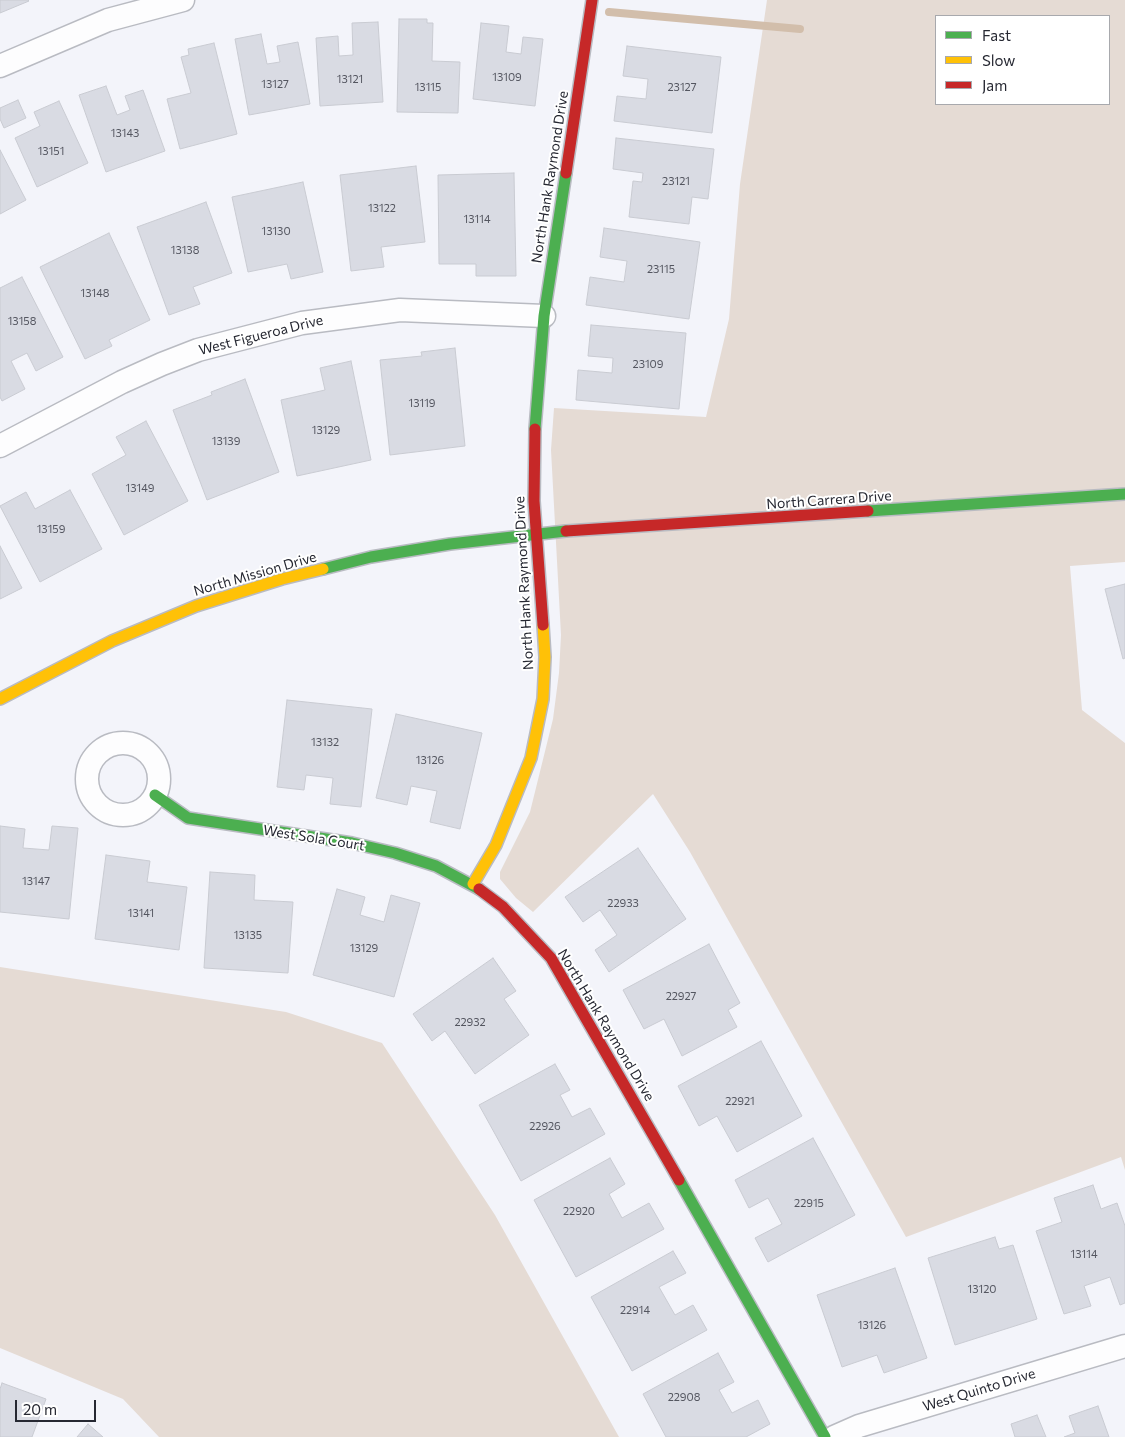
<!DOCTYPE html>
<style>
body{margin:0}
#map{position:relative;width:1125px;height:1437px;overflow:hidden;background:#f3f4fa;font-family:Commissioner,sans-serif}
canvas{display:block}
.legend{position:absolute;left:935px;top:15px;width:175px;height:90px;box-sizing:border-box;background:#fff;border:1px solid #a8a9ad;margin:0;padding:6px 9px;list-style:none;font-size:15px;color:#262832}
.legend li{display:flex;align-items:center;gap:10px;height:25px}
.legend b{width:25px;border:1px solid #a8a9ad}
.scale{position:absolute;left:15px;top:1400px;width:81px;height:22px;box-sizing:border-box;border:2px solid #262832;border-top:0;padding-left:6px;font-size:15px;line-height:18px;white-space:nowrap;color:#262832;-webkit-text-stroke:4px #fff;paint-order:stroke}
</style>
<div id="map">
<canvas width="1125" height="1437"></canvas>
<ul class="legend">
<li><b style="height:6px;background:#4caf50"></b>Fast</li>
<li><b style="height:6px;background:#ffc107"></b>Slow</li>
<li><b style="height:6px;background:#c62828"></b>Jam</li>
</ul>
<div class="scale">20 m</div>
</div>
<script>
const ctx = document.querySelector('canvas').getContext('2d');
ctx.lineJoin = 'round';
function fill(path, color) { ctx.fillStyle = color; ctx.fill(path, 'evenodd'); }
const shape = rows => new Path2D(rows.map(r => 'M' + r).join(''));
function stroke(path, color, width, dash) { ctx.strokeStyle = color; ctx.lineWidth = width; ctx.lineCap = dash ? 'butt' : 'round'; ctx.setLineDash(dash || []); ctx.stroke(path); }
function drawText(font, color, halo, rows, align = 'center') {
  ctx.font = font + ' Commissioner,sans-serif'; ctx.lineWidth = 4; ctx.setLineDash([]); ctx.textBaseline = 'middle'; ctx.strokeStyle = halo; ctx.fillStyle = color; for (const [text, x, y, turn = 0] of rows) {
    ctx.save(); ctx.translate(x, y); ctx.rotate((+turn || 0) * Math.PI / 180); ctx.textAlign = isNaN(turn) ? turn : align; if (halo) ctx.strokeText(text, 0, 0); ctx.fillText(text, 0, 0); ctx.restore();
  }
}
fill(shape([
 [767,0,1125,0,1125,562,1070,566,1082,710,1125,743,1125,1170,1121,1157,906,1237,690,852,653,794,533,912,516,898,500,879,500,872,530,812,553,719,559,673,561,635,551,450,554,408,706,417,729,319,740,184],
 [936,16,1109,16,1109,104,936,104],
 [0,967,286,1012,382,1043,495,1215,619,1437,159,1437,123,1399,0,1348]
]), '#e5dbd4');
stroke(shape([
 [609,12,800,29]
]), '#d2beab', 8);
const building = shape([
 [0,0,28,0,29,1,0,13,0,0],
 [399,19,427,19,427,23,433,23,432,61,460,62,458,113,397,112,399,19],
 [378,22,383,102,320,106,316,38,338,36,339,56,353,55,352,23,378,22],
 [481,23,509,26,506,52,521,54,523,37,543,39,535,106,473,99,481,23],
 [261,34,267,64,280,62,277,46,298,42,310,104,249,115,235,39,261,34],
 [214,43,237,134,180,149,167,99,191,93,181,57,189,55,188,49,214,43],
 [627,46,721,57,712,133,614,121,617,96,646,99,648,79,623,76,627,46],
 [106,86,117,115,130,110,125,96,143,90,165,151,106,172,79,95,106,86],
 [18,100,26,118,4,128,0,119,0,108,18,100],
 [59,101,88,163,37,187,15,138,40,126,34,112,59,101],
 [616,138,714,149,708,199,692,197,689,224,629,217,633,181,642,182,643,173,613,169,616,138],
 [0,150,26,200,0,214,0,150],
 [416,166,425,242,381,247,384,267,351,271,340,175,416,166],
 [514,173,516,276,476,276,476,264,439,264,438,175,514,173],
 [303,182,323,272,291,279,287,264,248,272,232,197,303,182],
 [206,202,232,273,193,287,200,304,169,315,137,227,206,202],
 [604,228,700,242,689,319,586,305,590,277,624,282,627,261,600,257,604,228],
 [109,233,150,320,109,340,112,346,85,359,40,267,109,233],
 [22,277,63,357,36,371,27,353,11,361,25,389,2,401,0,397,0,288,22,277],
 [591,325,686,333,679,409,576,400,578,370,612,373,613,358,588,356,591,325],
 [455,348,465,446,390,455,380,360,422,356,421,352,455,348],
 [351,361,371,460,297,476,281,400,325,390,320,368,351,361],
 [245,379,279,472,207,500,173,410,212,395,211,392,245,379],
 [146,421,188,501,124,535,92,474,126,455,116,437,146,421],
 [70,490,102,549,40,582,0,506,26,492,35,509,70,490],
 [0,546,22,588,0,599,0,546],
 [1125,584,1125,658,1123,659,1105,589,1125,584],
 [287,700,372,709,361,807,330,804,333,778,306,775,304,790,277,787,287,700],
 [396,714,482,733,460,829,430,822,437,791,411,786,407,805,376,798,396,714],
 [0,826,25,829,23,848,49,850,52,826,78,828,69,919,0,912,0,826],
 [638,848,686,919,609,972,595,950,617,935,600,910,583,922,565,897,638,848],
 [106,855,150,861,147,882,187,887,179,950,95,939,106,855],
 [210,872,255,875,254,900,293,902,288,973,204,968,210,872],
 [337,889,365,897,360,915,384,922,391,895,420,903,394,997,313,975,337,889],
 [709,944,740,1003,728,1010,737,1027,682,1056,664,1019,644,1029,623,990,709,944],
 [493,958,516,991,504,999,529,1035,475,1074,445,1031,432,1041,413,1014,493,958],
 [761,1041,802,1116,737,1152,717,1116,699,1126,678,1086,761,1041],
 [555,1064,570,1090,560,1095,572,1117,590,1108,605,1134,521,1181,479,1105,555,1064],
 [813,1138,855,1215,768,1262,755,1238,782,1224,768,1198,749,1208,735,1180,813,1138],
 [610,1158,625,1184,609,1194,622,1218,649,1203,664,1229,576,1277,534,1200,610,1158],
 [1093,1185,1101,1209,1117,1203,1125,1226,1125,1303,1120,1305,1110,1277,1084,1286,1091,1306,1064,1314,1036,1231,1062,1222,1054,1198,1093,1185],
 [995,1237,999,1249,1013,1245,1037,1319,955,1345,928,1258,995,1237],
 [673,1251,686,1273,659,1287,675,1315,693,1305,707,1330,632,1371,591,1297,673,1251],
 [895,1268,927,1358,884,1373,877,1355,842,1367,817,1295,895,1268],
 [718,1353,734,1382,719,1390,732,1413,758,1400,770,1424,746,1437,666,1437,643,1394,718,1353],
 [2,1383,46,1399,32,1437,0,1437,0,1389,2,1383],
 [1098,1406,1109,1437,1064,1437,1075,1433,1069,1416,1098,1406],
 [1037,1415,1046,1437,1015,1437,1011,1424,1037,1415],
 [88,1424,103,1437,77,1437,88,1424]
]);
fill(building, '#d9dbe3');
stroke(building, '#c9cbd2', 1);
const street = shape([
 [0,66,108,20,183,0],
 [0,446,122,382,162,364,198,350,302,323,400,310,544,316],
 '87 779a36 36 0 1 1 72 0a36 36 0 1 1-72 0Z',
 [834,1437,859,1426,1125,1346]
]);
const fast = shape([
 [535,429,544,316,566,173],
 [868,511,1125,494],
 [323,569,371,557,450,544,566,531],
 [155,795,188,818,352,843,395,853,436,866,479,889],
 [679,1180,825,1437]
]);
const slow = shape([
 [0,699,112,641,196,606,282,579,323,569],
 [473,884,496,845,531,758,543,699,545,657,543,625]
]);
const jam = shape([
 [566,173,592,0],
 [535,429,534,501,543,625],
 [566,531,868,511],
 [479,889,503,907,551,958,679,1180]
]);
stroke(street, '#b9bbc2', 25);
stroke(fast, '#b9bbc2', 14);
stroke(slow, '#b9bbc2', 14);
stroke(jam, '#b9bbc2', 14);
stroke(street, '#fdfdfe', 22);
stroke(fast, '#4caf50', 11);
stroke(slow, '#ffc107', 11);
stroke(jam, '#c62828', 11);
drawText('11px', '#545660', null, [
 ["13109",507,77],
 ["13121",350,79],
 ["13127",275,84],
 ["13115",428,87],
 ["23127",682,87],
 ["13143",125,133],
 ["13151",51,151],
 ["23121",676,181],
 ["13122",382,208],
 ["13114",477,219],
 ["13130",276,231],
 ["13138",185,250],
 ["23115",661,269],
 ["13148",95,293],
 ["13158",22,321],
 ["23109",648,364],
 ["13119",422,403],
 ["13129",326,430],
 ["13139",226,441],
 ["13149",140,488],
 ["13159",51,529],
 ["13132",325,742],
 ["13126",430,760],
 ["13147",36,881],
 ["22933",623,903],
 ["13141",141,913],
 ["13135",248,935],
 ["13129",364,948],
 ["22927",681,996],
 ["22932",470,1022],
 ["22921",740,1101],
 ["22926",545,1126],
 ["22915",809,1203],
 ["22920",579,1211],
 ["13114",1084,1254],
 ["13120",982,1289],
 ["22914",635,1310],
 ["13126",872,1325],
 ["22908",684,1397]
]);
drawText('14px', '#262832', '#fff', [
 ["North Hank Raymond Drive",550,177,-81],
 ["West Figueroa Drive",261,335,-14],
 ["North Carrera Drive",829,500,-4],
 ["North Mission Drive",255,574,-16],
 ["North Hank Raymond Drive",524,583,-93],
 ["West Sola Court",314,838,9],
 ["North Hank Raymond Drive",606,1025,59],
 ["West Quinto Drive",979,1390,-17]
]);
</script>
